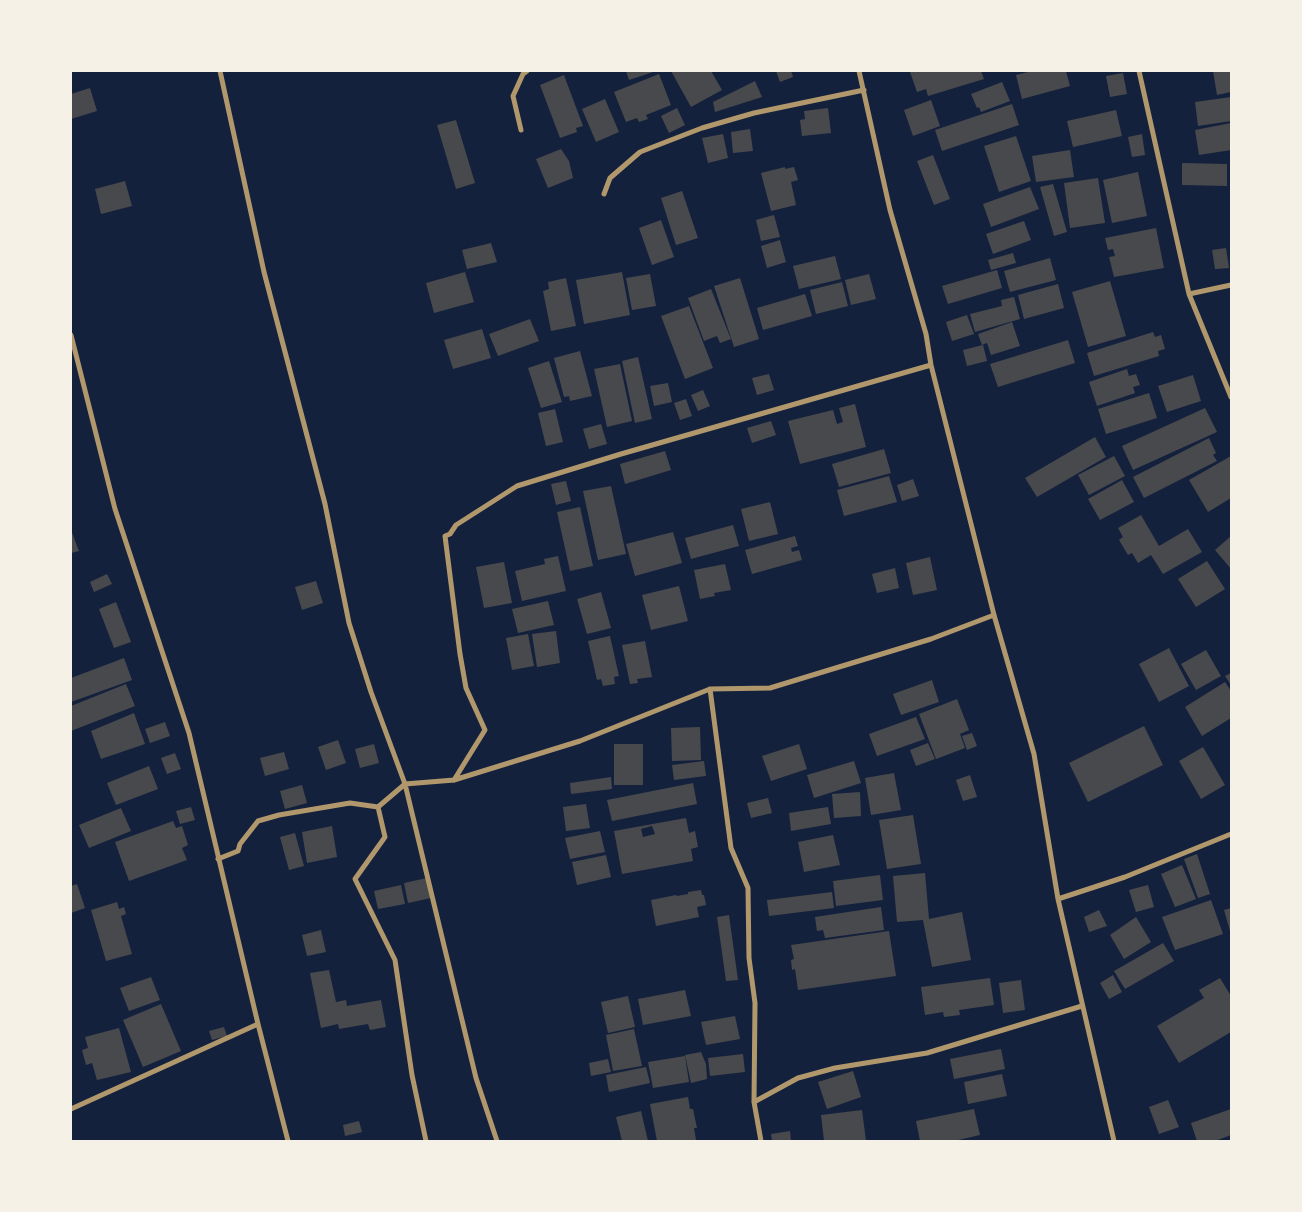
<!DOCTYPE html>
<style>
body{margin:0}
#map{position:relative;width:1302px;height:1212px;overflow:hidden;background:#14213d;font-family:"Varela Round",sans-serif}
canvas{display:block}
.frame{position:absolute;inset:0;border:72px solid #f6f1e7;pointer-events:none}
</style>
<div id="map">
<canvas width="1302" height="1212"></canvas>
<div class="frame"></div>
</div>
<script>
const ctx = document.querySelector('canvas').getContext('2d');
ctx.lineJoin = 'round';
function fill(path, color) { ctx.fillStyle = color; ctx.fill(path, 'evenodd'); }
const shape = rows => new Path2D(rows.map(r => 'M' + r).join(''));
function stroke(path, color, width, dash) { ctx.strokeStyle = color; ctx.lineWidth = width; ctx.lineCap = dash ? 'butt' : 'round'; ctx.setLineDash(dash || []); ctx.stroke(path); }
fill(shape([
 [626,71,653,71,653,72,629,80],
 [671,71,711,71,722,90,691,107],
 [776,71,791,71,793,77,780,82],
 [981,71,984,79,928,96,926,89,917,92,910,72],
 [1032,71,1066,71,1070,86,1022,99,1016,75],
 [1213,71,1231,71,1231,92,1217,95],
 [1123,73,1127,94,1110,97,1106,76],
 [659,74,671,105,646,115,648,119,639,122,637,118,626,122,614,92],
 [564,75,583,126,576,128,577,132,560,138,540,85],
 [755,81,762,97,715,112,713,102],
 [1002,82,1010,101,981,112,979,107,977,108,971,94],
 [90,88,97,111,71,119,71,94],
 [1231,97,1231,121,1198,126,1195,102],
 [605,99,619,132,596,142,582,109],
 [931,100,940,126,913,136,904,110],
 [1012,104,1019,125,942,151,935,130],
 [677,108,685,125,669,133,661,116],
 [828,108,831,133,802,136,800,120,805,119,804,111],
 [1116,110,1122,136,1073,147,1067,121],
 [456,120,475,183,456,189,437,125],
 [1231,123,1231,150,1199,155,1195,130],
 [750,129,753,151,733,153,731,132],
 [723,134,728,158,708,163,702,138],
 [1142,134,1145,155,1132,157,1128,137],
 [1016,136,1031,181,999,192,984,146],
 [561,149,569,161,573,178,548,188,536,159],
 [1070,150,1074,177,1036,182,1032,156],
 [933,155,950,199,934,205,917,161],
 [1182,163,1227,164,1227,186,1182,185],
 [785,167,785,169,794,167,798,180,791,182,796,205,771,211,761,173],
 [1138,172,1147,216,1112,223,1103,180],
 [1098,178,1105,223,1070,228,1064,183],
 [125,181,132,206,101,214,95,189],
 [1053,184,1067,232,1054,236,1040,187],
 [1030,187,1039,209,991,227,983,204],
 [682,191,698,238,676,245,661,198],
 [774,215,780,237,761,241,756,220],
 [661,220,674,257,652,265,639,228],
 [1024,221,1031,240,993,254,986,234],
 [1156,228,1164,268,1114,277,1109,257,1115,256,1113,249,1108,250,1105,238],
 [780,240,786,262,767,268,761,246],
 [491,243,497,262,467,269,462,250],
 [1226,248,1229,268,1215,269,1212,250],
 [1013,253,1016,263,991,270,988,260],
 [835,256,841,279,799,289,793,266],
 [1050,258,1056,280,1010,292,1004,271],
 [997,270,1002,288,948,304,942,286],
 [465,272,474,302,434,313,426,283],
 [622,272,630,315,584,324,576,280],
 [650,274,656,306,632,310,626,278],
 [869,274,876,299,851,305,845,280],
 [566,278,576,326,551,331,543,291,549,289,548,282],
 [740,278,759,339,734,347,714,286],
 [1110,281,1126,336,1088,347,1072,292],
 [842,282,848,306,816,314,810,290],
 [1058,284,1064,308,1024,319,1018,295],
 [711,289,731,339,720,343,717,336,704,341,688,298],
 [805,294,812,316,763,330,757,308],
 [1014,297,1020,319,975,332,970,314,1002,306,1001,300],
 [689,306,713,368,685,379,661,316],
 [967,315,974,334,952,341,946,322],
 [530,319,539,341,498,356,489,334],
 [1012,322,1020,346,991,355,987,343,982,345,978,334],
 [482,329,491,358,453,369,444,340],
 [1153,332,1155,337,1161,335,1165,349,1158,351,1159,356,1094,376,1087,353],
 [1068,340,1075,363,998,387,990,364],
 [983,345,987,361,967,366,963,350],
 [580,351,592,396,570,401,569,396,564,397,554,358],
 [638,357,652,419,635,423,622,361],
 [549,361,562,402,541,408,528,368],
 [620,364,632,421,607,427,594,369],
 [1127,369,1129,376,1136,374,1140,385,1133,387,1135,393,1097,406,1089,382],
 [769,374,774,390,757,395,752,378],
 [1193,375,1201,401,1167,412,1158,386],
 [668,383,672,402,654,406,650,386],
 [703,390,710,406,698,411,691,395],
 [1149,393,1157,418,1106,434,1098,409],
 [686,399,692,416,680,420,674,403],
 [855,404,866,447,800,464,788,421,833,410,837,424,843,422,839,408],
 [1205,408,1217,432,1133,470,1122,446],
 [555,409,563,442,546,446,538,413],
 [771,421,776,435,752,443,747,428],
 [601,424,607,444,589,449,583,429],
 [1095,437,1106,457,1037,497,1025,478],
 [1209,438,1216,453,1213,455,1217,461,1144,498,1133,477],
 [884,449,891,473,839,487,832,464],
 [665,451,671,470,625,484,620,464],
 [1114,456,1125,476,1089,495,1078,475],
 [1231,456,1231,498,1208,512,1189,480],
 [889,476,897,502,844,516,837,490],
 [913,479,919,496,902,501,897,485],
 [1122,480,1134,502,1100,520,1088,499],
 [566,481,571,501,556,505,551,484],
 [611,486,626,554,598,560,583,491],
 [770,502,778,534,749,541,741,509],
 [580,507,593,566,570,571,557,512],
 [1141,515,1159,546,1188,529,1202,552,1163,574,1151,555,1138,563,1132,553,1128,555,1119,540,1123,537,1118,528],
 [733,525,739,546,691,559,685,538],
 [71,530,79,551,71,553],
 [673,532,682,563,635,576,626,544],
 [795,536,798,546,791,548,792,552,799,550,802,560,752,574,745,550],
 [1231,536,1231,569,1215,550],
 [558,556,566,591,522,601,515,571,545,564,544,559],
 [930,557,937,590,913,595,906,563],
 [1207,561,1225,589,1196,607,1178,579],
 [504,562,512,603,484,608,476,567],
 [725,564,731,590,714,593,715,596,700,599,694,570],
 [895,568,899,588,877,593,872,574],
 [107,574,112,584,94,592,90,582],
 [316,581,323,603,302,610,295,587],
 [679,586,688,621,651,630,642,595],
 [601,592,611,628,587,634,577,599],
 [548,601,554,625,518,633,512,609],
 [116,602,131,642,114,648,99,609],
 [556,631,560,663,537,667,532,634],
 [528,634,534,666,512,670,506,638],
 [610,636,619,676,614,677,615,684,603,686,601,679,597,680,588,641],
 [645,641,652,677,637,679,638,683,630,684,622,645],
 [1169,648,1189,686,1159,702,1139,664],
 [1206,650,1221,676,1196,690,1181,664],
 [124,658,132,680,71,702,71,678],
 [1231,673,1231,685,1225,676],
 [932,680,939,702,901,715,893,694],
 [1225,682,1231,691,1231,718,1202,736,1185,707],
 [126,684,135,706,71,731,71,706],
 [957,699,969,730,960,734,965,748,936,759,919,714],
 [134,713,145,744,101,759,91,731],
 [916,717,925,739,877,756,869,734],
 [165,722,170,736,150,743,145,729],
 [1144,726,1163,765,1088,802,1069,763],
 [700,727,701,760,672,761,671,728],
 [972,733,977,746,967,750,962,736],
 [338,740,346,763,326,770,318,747],
 [928,743,935,759,916,766,910,750],
 [374,744,379,763,360,768,355,749],
 [614,744,643,744,643,785,614,785],
 [799,744,807,769,771,781,762,756],
 [1203,747,1225,785,1201,799,1179,761],
 [284,752,289,769,265,776,260,758],
 [175,753,181,769,167,774,161,758],
 [704,761,706,776,674,780,672,765],
 [854,761,861,783,814,798,807,775],
 [149,766,158,789,116,805,107,783],
 [894,773,901,810,871,815,865,778],
 [970,775,977,797,963,801,956,780],
 [611,777,612,789,571,794,570,783],
 [693,783,697,804,612,821,607,800],
 [302,785,307,803,285,809,280,791],
 [860,792,861,816,834,818,832,794],
 [768,798,772,813,751,818,747,803],
 [586,804,590,828,566,831,563,807],
 [191,807,195,820,180,824,176,811],
 [828,807,831,824,791,831,789,813],
 [121,808,131,831,89,848,79,825],
 [913,815,921,864,887,869,879,820],
 [686,818,689,833,695,831,698,847,691,849,693,861,622,874,614,831],
 [652,826,655,834,643,837,641,829],
 [173,821,176,828,182,826,188,845,182,848,187,860,129,881,115,842],
 [332,826,337,857,307,863,302,832],
 [600,831,605,852,570,859,565,838],
 [295,833,304,866,289,870,280,837],
 [833,835,840,865,804,872,798,842],
 [1197,854,1210,894,1198,898,1184,859],
 [606,855,611,877,577,885,572,862],
 [1182,865,1196,899,1175,907,1161,874],
 [925,873,929,919,962,912,971,960,932,967,923,920,897,922,893,876],
 [880,875,883,900,836,906,833,881],
 [427,878,431,898,408,903,404,883],
 [77,884,85,908,71,913,71,886],
 [401,885,405,904,378,909,374,891],
 [1148,885,1154,907,1136,912,1129,890],
 [701,890,702,895,704,895,706,905,697,907,699,917,656,926,651,900,676,895,677,896,688,894,688,892],
 [832,892,834,908,769,916,767,900],
 [1211,900,1223,934,1175,950,1162,917],
 [117,902,119,909,124,907,126,914,121,916,132,954,106,961,91,910],
 [881,907,884,930,825,938,823,930,817,931,815,917],
 [1231,908,1231,931,1230,931,1224,910],
 [1099,910,1107,926,1089,932,1084,917],
 [729,915,738,980,726,981,717,917],
 [1136,917,1151,942,1124,959,1110,935],
 [321,930,326,952,307,956,302,935],
 [889,931,896,976,798,990,795,969,792,970,791,960,794,959,791,945],
 [1163,943,1174,961,1125,989,1114,971],
 [329,970,336,1002,346,1000,347,1006,381,1000,386,1027,370,1030,368,1024,339,1029,338,1024,321,1028,310,973],
 [1113,975,1122,992,1109,999,1100,983],
 [151,977,160,1000,129,1011,120,988],
 [990,978,994,1005,959,1010,960,1015,944,1017,943,1012,925,1015,921,987],
 [1220,978,1231,996,1231,1032,1179,1063,1157,1026,1204,998,1199,990],
 [1021,980,1025,1010,1003,1013,999,983],
 [685,990,691,1016,643,1025,638,999],
 [628,996,635,1027,608,1033,601,1002],
 [161,1004,181,1051,143,1067,123,1020],
 [735,1016,740,1039,706,1045,701,1022],
 [224,1027,227,1036,212,1040,209,1031],
 [119,1028,131,1072,97,1080,92,1063,86,1065,82,1050,88,1048,85,1037],
 [634,1029,642,1066,613,1071,606,1035],
 [1001,1049,1005,1069,954,1079,950,1059],
 [701,1052,706,1064,707,1079,691,1083,685,1055],
 [743,1054,745,1072,710,1076,708,1058],
 [685,1056,689,1082,653,1088,648,1062],
 [608,1059,611,1072,591,1076,589,1063],
 [646,1067,650,1083,609,1092,606,1075],
 [853,1071,861,1097,827,1109,818,1082],
 [1002,1074,1007,1096,968,1104,964,1082],
 [688,1097,690,1109,693,1109,697,1128,694,1128,696,1140,657,1141,650,1104],
 [1168,1100,1179,1127,1159,1134,1149,1107],
 [974,1109,980,1135,954,1141,920,1141,916,1121],
 [1231,1109,1231,1135,1215,1141,1197,1141,1191,1123],
 [862,1110,866,1141,824,1141,821,1115],
 [641,1111,648,1141,622,1141,616,1117],
 [359,1121,362,1132,345,1136,343,1125],
 [790,1131,791,1141,772,1141,771,1134]
]), '#48494c');
stroke(shape([
 [220,71,264,272,325,504,349,623,371,692,405,784,476,1078,497,1141],
 [859,71,890,210,926,334,931,365,994,615,1034,754,1058,899,1114,1141],
 [1139,71,1189,294,1231,397],
 [521,130,513,96,523,74,527,71],
 [604,194,610,178,640,152,702,128,754,113,864,90],
 [1189,294,1231,285],
 [71,335,115,509,189,733,258,1024,288,1141],
 [710,689,731,848,748,888,749,958,755,1003,754,1102,761,1141],
 [454,780,485,730,466,688,460,654,445,536,450,534,456,525,517,486,621,454,931,365],
 [378,807,385,837,355,879,395,960,412,1075,426,1141],
 [218,859,238,851,240,844,258,821,279,815,350,803,378,807,405,784,454,780,580,741,710,689,770,688,931,639,994,615],
 [1058,899,1125,877,1231,834],
 [754,1102,798,1078,835,1068,927,1053,1082,1006],
 [71,1109,258,1024]
]), '#b1986c', 5);
</script>
